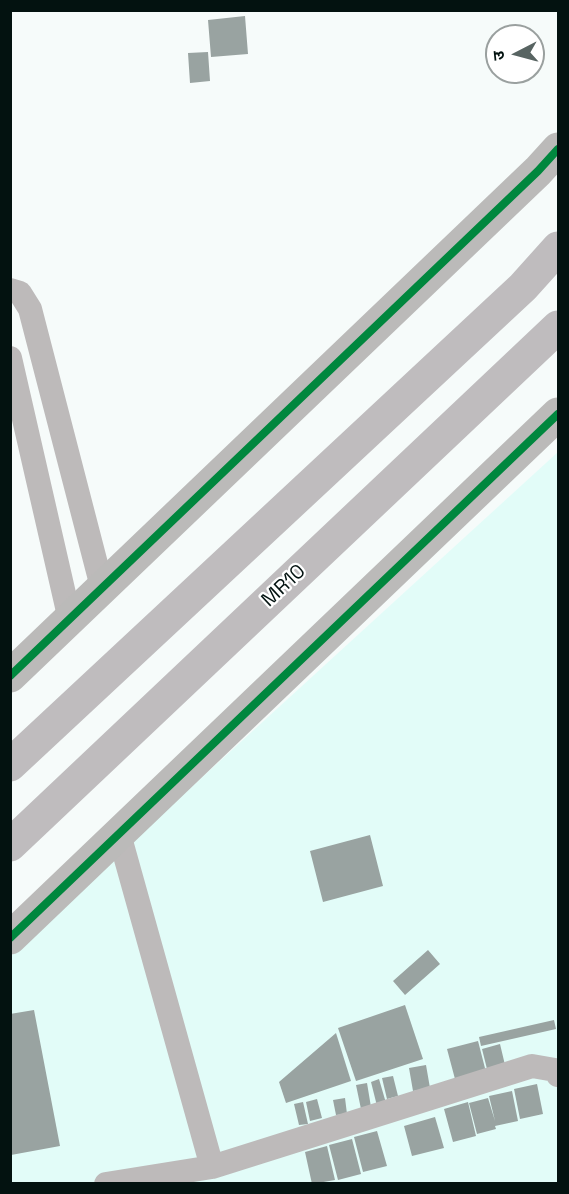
<!DOCTYPE html>
<meta charset="utf-8">
<style>
body{margin:0}
#map{position:relative;width:569px;height:1194px;overflow:hidden;background:#f6fbfa;font-family:"Space Grotesk","Noto Sans Devanagari",sans-serif}
canvas{display:block}
.frame{position:absolute;inset:0;border:12px solid #031210;pointer-events:none}
.north{position:absolute;left:485px;top:24px;width:60px;height:60px;box-sizing:border-box;background:#fff;border:2px solid #9aa09f;border-radius:50%;rotate:264deg;font-size:16px;font-weight:700;line-height:24px;text-align:center;color:#031210}
.north::after{content:'';display:block;margin:auto;width:21px;height:27px;background:#586462;clip-path:polygon(50% 0,100% 100%,50% 72%,0 100%)}
</style>
<div id="map">
<canvas width="569" height="1194"></canvas>
<div class="frame"></div>
<div class="north">उ</div>
</div>
<script>
const ctx = document.querySelector('canvas').getContext('2d');
ctx.lineJoin = 'round';
function fill(path, color) { ctx.fillStyle = color; ctx.fill(path, 'evenodd'); }
const shape = rows => new Path2D(rows.map(r => 'M' + r).join(''));
function stroke(path, color, width, dash) { ctx.strokeStyle = color; ctx.lineWidth = width; ctx.lineCap = dash ? 'butt' : 'round'; ctx.setLineDash(dash || []); ctx.stroke(path); }
function drawText(font, color, halo, rows, align = 'center') {
  ctx.font = font + ' "Space Grotesk",sans-serif'; ctx.lineWidth = 4.5; ctx.setLineDash([]); ctx.textBaseline = 'middle'; ctx.strokeStyle = halo; ctx.fillStyle = color; for (const [text, x, y, turn = 0] of rows) {
    ctx.save(); ctx.translate(x, y); ctx.rotate((+turn || 0) * Math.PI / 180); ctx.textAlign = isNaN(turn) ? turn : align; if (halo) ctx.strokeText(text, 0, 0); ctx.fillText(text, 0, 0); ctx.restore();
  }
}
fill(shape([
 [558,452,558,1183,11,1184,11,956,82,887]
]), '#e2fcf8');
fill(shape([
 [245,16,248,54,211,57,208,20],
 [208,52,210,81,190,83,188,53],
 [370,835,383,886,323,902,310,851],
 [428,950,440,964,405,995,393,981],
 [405,1005,423,1059,356,1081,338,1028],
 [34,1010,60,1146,11,1155,10,1014],
 [554,1020,556,1029,481,1046,479,1037],
 [336,1033,351,1081,286,1103,279,1082],
 [478,1041,486,1072,455,1079,447,1049],
 [500,1044,505,1065,487,1069,482,1049],
 [426,1065,430,1088,413,1091,409,1068],
 [393,1076,398,1096,387,1099,382,1078],
 [379,1079,386,1103,377,1106,371,1082],
 [367,1083,371,1107,361,1109,356,1085],
 [537,1084,543,1114,520,1119,514,1089],
 [512,1091,518,1121,495,1126,496,1129,477,1134,469,1103,488,1098,495,1121,489,1096],
 [345,1098,347,1114,336,1115,333,1100],
 [317,1099,322,1118,310,1121,306,1102],
 [303,1102,308,1124,299,1125,294,1104],
 [468,1102,476,1136,453,1142,444,1109],
 [435,1117,444,1148,412,1156,404,1126],
 [377,1131,387,1166,363,1172,354,1137],
 [352,1139,361,1174,338,1180,329,1145],
 [327,1146,335,1180,312,1184,305,1152]
]), '#99a3a1');
stroke(shape([
 [10,290,20,293,30,309,102,587],
 [10,358,70,620],
 [119,834,212,1167],
 [106,1184,212,1167,532,1066,555,1070,558,1075]
]), '#bdbaba', 24);
stroke(shape([
 [10,676,538,171,558,149],
 [10,938,558,414]
]), '#bbbab9', 33);
stroke(shape([
 [10,765,523,287,558,248],
 [10,845,558,327]
]), '#bfbcbe', 33);
stroke(shape([
 [10,676,538,171,558,149],
 [10,938,558,414]
]), '#00873e', 8);
drawText('20px', '#031210', '#fff', [
 ["MR10",284,586,-43]
]);
</script>
